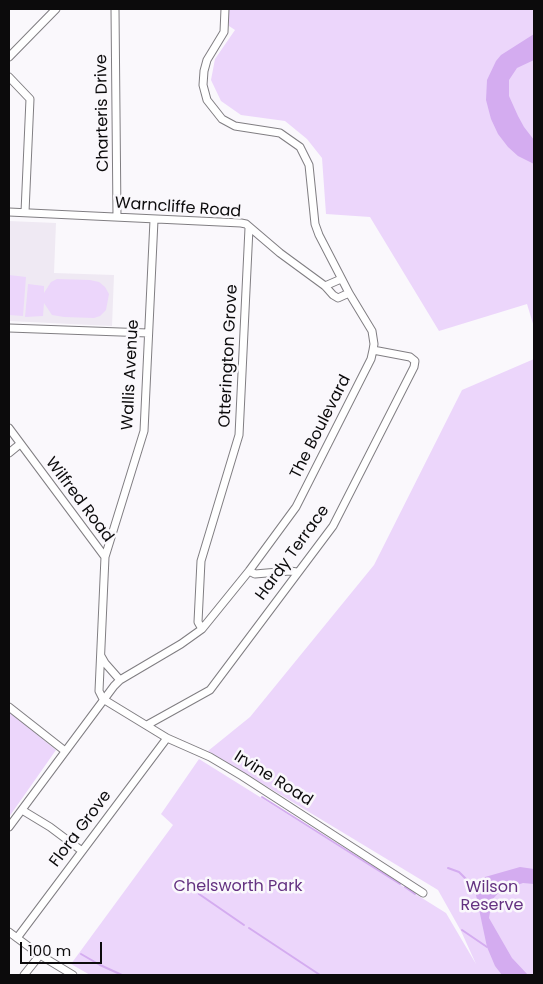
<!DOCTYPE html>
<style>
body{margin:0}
#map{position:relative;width:543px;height:984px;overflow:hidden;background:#faf8fc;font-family:Poppins,sans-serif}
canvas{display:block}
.frame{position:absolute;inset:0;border:10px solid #0c0b0c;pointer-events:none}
.scale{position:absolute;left:20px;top:942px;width:82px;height:22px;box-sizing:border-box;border:2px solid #0c0b0c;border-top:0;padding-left:6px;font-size:15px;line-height:18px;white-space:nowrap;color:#0c0b0c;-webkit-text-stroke:4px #faf8fc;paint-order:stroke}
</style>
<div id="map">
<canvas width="543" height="984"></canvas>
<div class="frame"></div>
<div class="scale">100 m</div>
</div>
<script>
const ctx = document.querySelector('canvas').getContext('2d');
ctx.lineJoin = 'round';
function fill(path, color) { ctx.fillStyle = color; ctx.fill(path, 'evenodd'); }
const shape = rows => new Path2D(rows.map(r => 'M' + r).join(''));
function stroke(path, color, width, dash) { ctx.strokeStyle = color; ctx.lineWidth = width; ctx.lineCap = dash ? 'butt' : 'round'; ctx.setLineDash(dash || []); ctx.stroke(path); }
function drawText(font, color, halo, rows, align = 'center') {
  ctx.font = font + ' Poppins,sans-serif'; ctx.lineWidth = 5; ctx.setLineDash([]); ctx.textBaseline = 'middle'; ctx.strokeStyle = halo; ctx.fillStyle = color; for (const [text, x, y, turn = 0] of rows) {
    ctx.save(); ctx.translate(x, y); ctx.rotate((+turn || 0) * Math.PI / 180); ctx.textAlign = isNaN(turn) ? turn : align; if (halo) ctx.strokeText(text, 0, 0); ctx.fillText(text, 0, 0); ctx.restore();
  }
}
fill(shape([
 [9,221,56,223,54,273,114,275,112,326,9,321]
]), '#efe9f3');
fill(shape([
 [227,9,534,9,534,327,527,304,439,331,370,217,326,214,322,158,307,139,285,121,241,115,221,101,211,80,215,59,235,30,229,26],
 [9,275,26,277,23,316,9,315],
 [57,279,90,280,99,282,105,287,109,294,106,310,100,316,94,318,64,317,52,315,44,303,43,316,25,317,28,284,44,286,44,293,51,282],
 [534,359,534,975,90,975,71,964,173,825,161,814,199,759,446,913,476,964,461,931,438,890,208,751,250,717,374,565,462,390],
 [9,712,56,750,9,817]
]), '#ecd6fb');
fill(shape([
 [534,34,534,60,517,68,509,80,509,96,518,116,524,127,534,140,534,164,518,156,508,147,498,134,491,119,486,100,487,80,496,61,501,55],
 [520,867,534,869,534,884,523,883,500,891,492,900,489,918,512,958,528,975,502,975,495,966,487,947,476,895,485,877]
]), '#d4acf0');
stroke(shape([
 [262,797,400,884],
 [448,868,459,872,478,891],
 [405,887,415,894],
 [199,894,244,925],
 [249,928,320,975],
 [462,930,487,947],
 [81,954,100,965,122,975]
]), '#d4acf0', 2);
const minor = shape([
 [115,9,117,217],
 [9,57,56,9],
 [9,77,30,99,25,212],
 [9,212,241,223,246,224,280,253,325,286,333,295,338,298,349,293],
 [325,286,341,279],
 [9,328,148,333],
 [9,428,105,557,99,691,103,699,167,738,210,757,242,776,423,893],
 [9,453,20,444],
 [105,557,144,431,154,220],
 [249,571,255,574,290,571,297,572],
 [202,629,198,622,201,561,239,435,249,228],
 [101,656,105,663,120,680],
 [9,707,65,751],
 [147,725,210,690,333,526,414,367,415,361,410,357,373,350],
 [22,810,50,827,82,851],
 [9,827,114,686,120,680,181,644,202,629,249,571,296,507,371,359,373,350,374,344,372,331,349,293,319,235,315,224,309,165,300,147,280,133,235,126,222,119,207,100,203,85,204,71,207,60,224,32,225,9],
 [9,932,40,955,73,975],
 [17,938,167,738],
 [24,975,40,955]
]);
stroke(minor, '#807e82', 9);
stroke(minor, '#fff', 7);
drawText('16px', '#0c0b0c', '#faf8fc', [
 ["Charteris Drive",103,113,-91],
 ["Warncliffe Road",178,208,4],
 ["Otterington Grove",229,356,-87],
 ["Wallis Avenue",131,375,-87],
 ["The Boulevard",321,427,-63],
 ["Wilfred Road",79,500,53],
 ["Hardy Terrace",293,553,-54],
 ["Irvine Road",273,779,32],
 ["Flora Grove",81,829,-53]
]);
drawText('16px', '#643281', '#faf8fc', [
 ["Chelsworth Park",238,887],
 ["Wilson",492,888],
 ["Reserve",492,906]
]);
</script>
